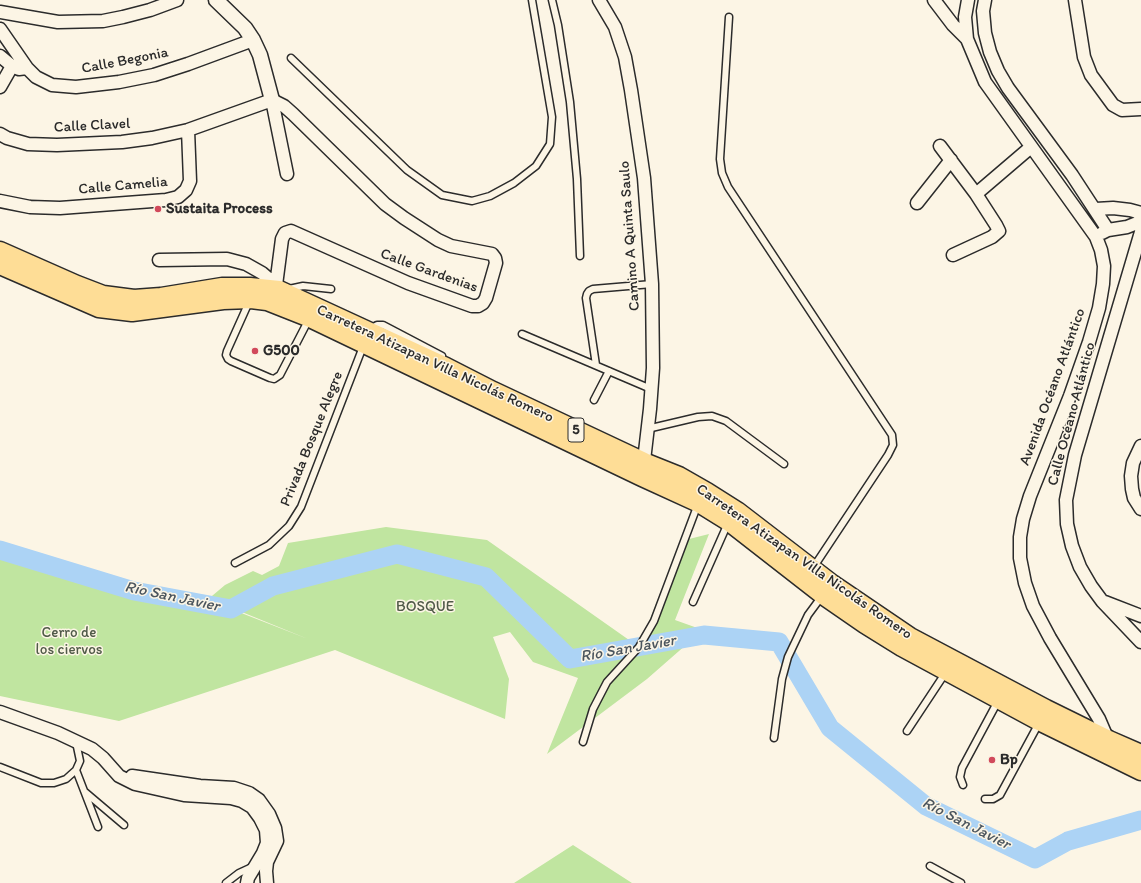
<!DOCTYPE html>
<meta charset="utf-8">
<style>
body{margin:0}
canvas{display:block;background:#fcf5e5}
</style>
<canvas width="1141" height="883"></canvas>
<script>
const ctx = document.querySelector('canvas').getContext('2d');
ctx.lineJoin = 'round';
function fill(path, color) { ctx.fillStyle = color; ctx.fill(path, 'evenodd'); }
const shape = rows => new Path2D(rows.map(r => 'M' + r).join(''));
function stroke(path, color, width, dash) { ctx.strokeStyle = color; ctx.lineWidth = width; ctx.lineCap = dash ? 'butt' : 'round'; ctx.setLineDash(dash || []); ctx.stroke(path); }
function drawText(font, color, halo, rows, align = 'center') {
  ctx.font = font + ' Itim,sans-serif'; ctx.lineWidth = 3; ctx.setLineDash([]); ctx.textBaseline = 'middle'; ctx.strokeStyle = halo; ctx.fillStyle = color; for (const [text, x, y, turn = 0] of rows) {
    ctx.save(); ctx.translate(x, y); ctx.rotate((+turn || 0) * Math.PI / 180); ctx.textAlign = isNaN(turn) ? turn : align; if (halo) ctx.strokeText(text, 0, 0); ctx.fillText(text, 0, 0); ctx.restore();
  }
}
fill(shape([
 [386,527,487,540,639,647,681,541,709,534,675,620,703,630,647,679,547,754,578,678,533,662,510,632,493,637,509,679,505,719,335,650,119,721,0,696,0,550,134,591,231,609,308,639,232,608,206,601,225,585,253,571,262,575,279,566,288,543],
 [573,845,632,883,514,883]
]), '#c0e5a0');
stroke(shape([
 [0,550,134,591,231,609,273,586,397,554,486,577,570,659,704,635,779,642,830,728,926,806,1035,859,1068,841,1141,820]
]), '#acd3f5', 19);
const service = shape([
 [552,0,558,25,570,102,577,179,580,256],
 [729,17,720,159,722,173,728,187,892,435,893,445,888,455,813,568],
 [291,58,407,170,442,195,472,201,490,196,514,183,536,166,550,144,552,117,532,0],
 [289,289,303,286,331,289],
 [249,302,227,351,226,355,228,359,231,361,270,378,274,379,280,375,309,319],
 [370,329,377,325,383,325,442,356],
 [522,334,651,389],
 [596,365,586,298,587,294,589,291,593,289,652,284],
 [594,400,609,371],
 [647,429,698,417,712,416,726,421,784,464],
 [235,563,269,545,289,526,301,507,364,344],
 [693,602,728,523],
 [907,731,946,672],
 [774,738,782,679,788,657,808,615,822,596],
 [583,742,593,709,607,682,639,647,654,621,698,504],
 [0,767,41,783,54,783,66,779,76,770,80,761,76,742],
 [76,770,98,827],
 [963,785,960,777,962,768,998,701],
 [85,792,124,825],
 [985,799,993,799,1000,795,1039,723],
 [930,866,961,883],
 [226,883,239,873,252,867]
]);
const minor = shape([
 [599,0,615,27,625,57,631,90,644,178,652,284,653,368,650,409,643,469],
 [934,0,953,25,967,39],
 [968,0,965,17,967,39,985,82,1096,237,1101,250,1104,266,1103,284,1099,308,1089,342,1070,396,1030,496,1023,519,1020,537,1020,558,1025,583,1033,606,1050,638,1099,719,1108,740],
 [985,0,983,11,985,33,990,52,998,71,1008,88,1072,175,1108,230],
 [1075,0,1084,57,1091,75,1113,105,1122,110,1141,109],
 [0,12,58,22,103,21,123,17,150,10,177,0],
 [0,29,27,68,36,77,52,85,76,87,119,82,154,75,188,64,253,40],
 [0,56,12,66,19,69,27,68],
 [0,87,12,66],
 [272,100,284,106,293,114,385,204,404,218,438,240,451,246,492,254,495,258,496,263,486,298,483,303,478,306,472,306,408,283,291,231,285,233,282,239,276,285],
 [272,100,287,174],
 [0,134,7,138,28,144,57,145,122,142,152,138,188,130,272,100],
 [940,146,976,194,996,225,999,231,992,237,953,255],
 [976,194,1031,147],
 [0,201,30,207,60,208,166,200,178,197,186,190,190,181,188,130],
 [917,203,951,160],
 [1096,209,1113,208,1130,210,1141,213],
 [1141,232,1075,455,1066,500,1067,524,1072,546,1080,567,1091,586,1102,601,1141,642],
 [1102,233,1108,230,1127,227,1137,223,1141,219],
 [159,260,227,259,246,264,262,273,276,285,279,290],
 [1141,446,1133,463,1131,476,1132,489,1134,498,1141,509],
 [1105,602,1141,616],
 [0,712,58,733,92,749,103,758,119,776,135,784,184,795,231,798,242,801,252,807,260,818,266,830,267,843,263,853,248,878,247,883],
 [132,776,200,786,234,788,249,793,259,800,269,814,275,828,277,841,267,862,266,871,267,883]
]);
const tertiary = shape([
 [216,0,245,28,253,40,260,55,272,100]
]);
const primary = shape([
 [0,251,77,285,103,295,134,299,161,297,222,287,250,287,279,290,446,367,493,391,644,462,679,476,707,492,737,511,832,584,910,637,1046,709,1109,740,1141,754],
 [0,265,99,308,132,312,223,300,251,299,267,301,310,318,642,477,699,503,728,521,823,595,865,624,902,647,1039,721,1141,771]
]);
stroke(service, '#2b2b2b', 9);
stroke(minor, '#2b2b2b', 15);
stroke(tertiary, '#2b2b2b', 17);
stroke(primary, '#2b2b2b', 21);
stroke(service, '#fcf5e5', 6);
stroke(minor, '#fcf5e5', 12);
stroke(tertiary, '#fcf5e5', 14);
stroke(primary, '#fedd96', 18);
for (const [x, y, r, color] of [
 [158,209,4,"#d1495b"],
 [255,351,4,"#d1495b"],
 [992,760,4,"#d1495b"]
]) { const dot = new Path2D(); dot.arc(x, y, r, 0, 2 * Math.PI); ctx.fillStyle = color; ctx.fill(dot); stroke(dot, '#fcf5e5', 1.5); }
for (const [x, y, w] of [
 [576,430,16]
]) { const box = new Path2D(); box.roundRect(x - w / 2, y - 12, w, 24, 3); ctx.fillStyle = '#fcf5e5'; ctx.fill(box); stroke(box, '#2b2b2b', 1); }
drawText('bold 14px', '#2b2b2b', null, [
 ["5",576,430]
]);
drawText('15px', '#2b2b2b', '#fcf5e5', [
 ["Calle Begonia",125,61,-11],
 ["Calle Clavel",92,126,-3],
 ["Calle Camelia",123,186,-5],
 ["Camino A Quinta Saulo",630,236,-94],
 ["Calle Gardenias",429,271,20],
 ["Carretera Atizapan Villa Nicolás Romero",435,364,25],
 ["Avenida Océano Atlántico",1053,387,-70],
 ["Calle Océano Atlántico",1072,414,-75],
 ["Privada Bosque Alegre",312,439,-68],
 ["Carretera Atizapan Villa Nicolás Romero",804,562,35]
]);
drawText('bold 15px', '#2b2b2b', '#fcf5e5', [
 ["Sustaita Process",166,209],
 ["G500",263,351],
 ["Bp",1000,760]
], 'left');
drawText('15px', '#505a48', '#fcf5e5', [
 ["BOSQUE",425,607],
 ["Cerro de",69,633],
 ["los ciervos",69,650]
]);
drawText('italic 16px', '#4b555e', '#fcf5e5', [
 ["Río San Javier",172,597,12],
 ["Río San Javier",628,649,-10],
 ["Río San Javier",966,824,27]
]);
</script>
